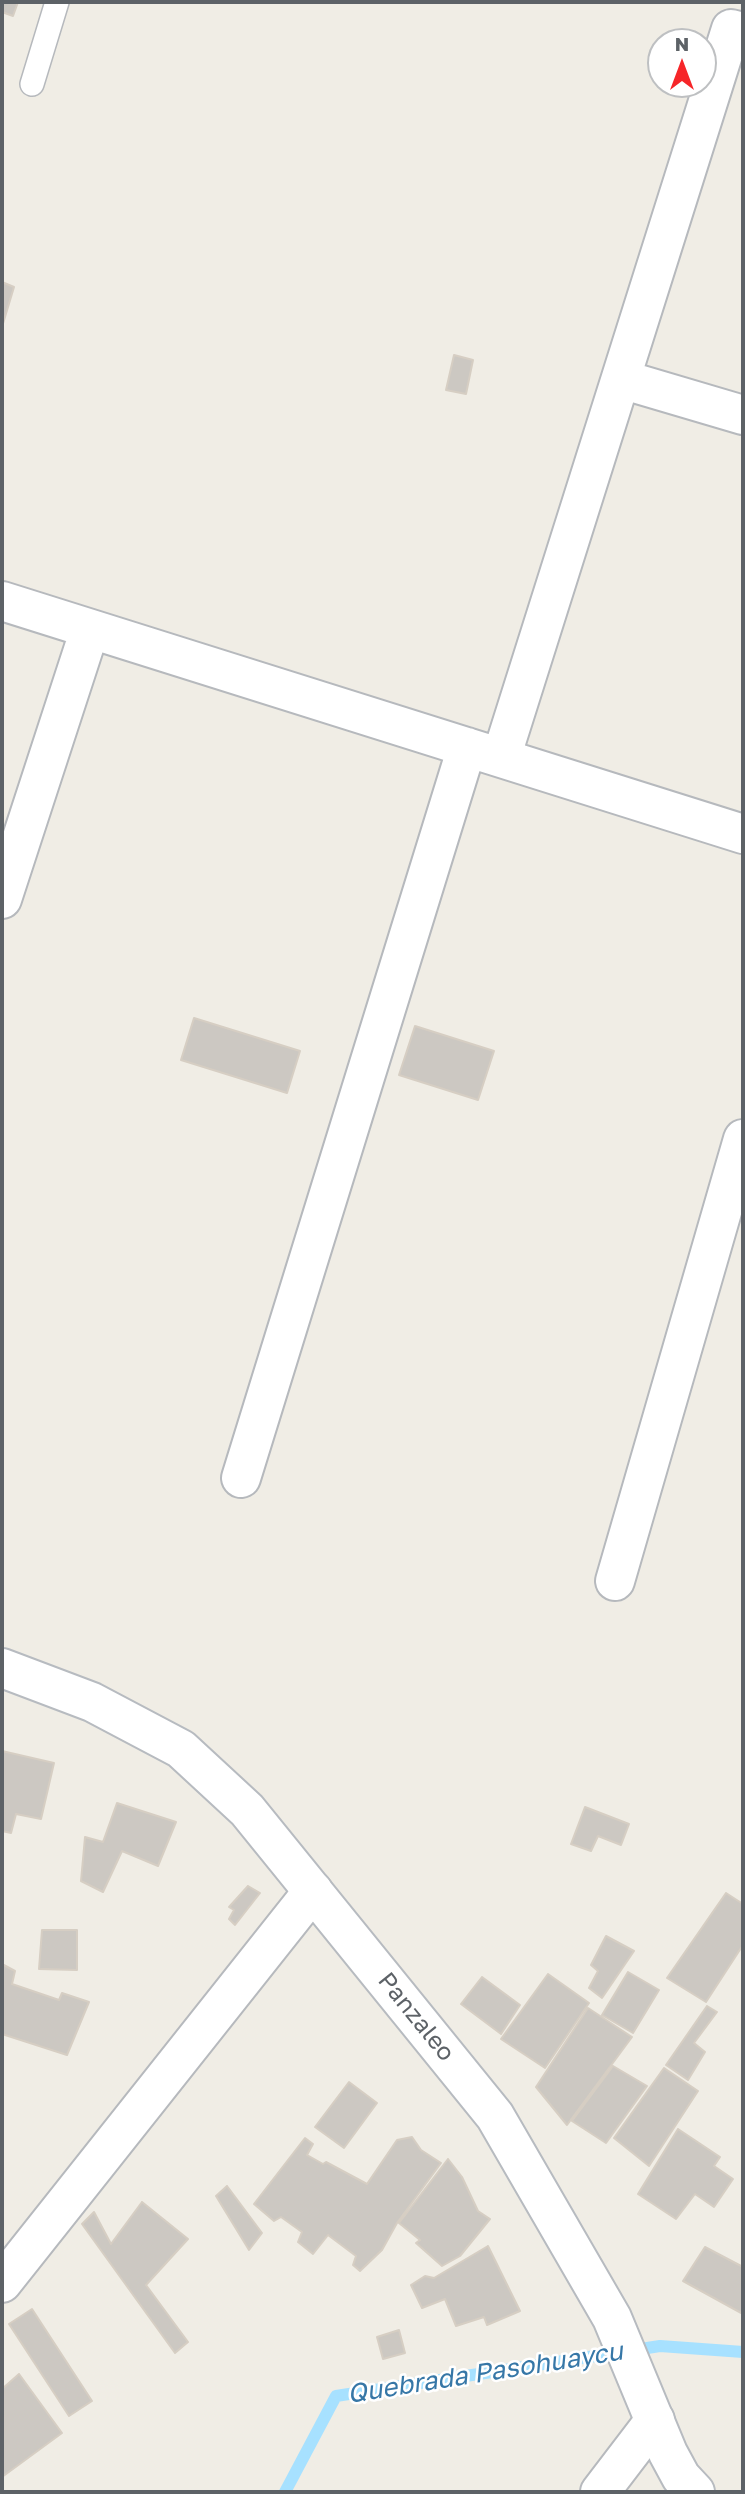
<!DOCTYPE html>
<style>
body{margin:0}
#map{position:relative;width:745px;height:2494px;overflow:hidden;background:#f0ede5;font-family:"Golos Text",sans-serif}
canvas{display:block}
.frame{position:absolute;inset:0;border:4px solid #5d6267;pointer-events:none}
.north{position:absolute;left:647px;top:28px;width:70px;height:70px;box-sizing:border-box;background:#fff;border:2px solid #bec0c2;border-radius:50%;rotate:0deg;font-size:19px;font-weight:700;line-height:28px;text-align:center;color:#5d6267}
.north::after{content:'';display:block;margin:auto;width:24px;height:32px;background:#f62629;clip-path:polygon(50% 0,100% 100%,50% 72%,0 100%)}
</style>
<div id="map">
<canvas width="745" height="2494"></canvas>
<div class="frame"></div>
<div class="north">N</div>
</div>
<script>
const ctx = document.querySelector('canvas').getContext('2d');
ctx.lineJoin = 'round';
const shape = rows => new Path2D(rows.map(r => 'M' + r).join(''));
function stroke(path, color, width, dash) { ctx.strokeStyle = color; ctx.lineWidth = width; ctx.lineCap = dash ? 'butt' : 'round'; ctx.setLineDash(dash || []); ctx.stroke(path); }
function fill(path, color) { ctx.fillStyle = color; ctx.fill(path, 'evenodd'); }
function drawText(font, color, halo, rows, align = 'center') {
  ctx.font = font + ' "Golos Text",sans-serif'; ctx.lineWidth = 5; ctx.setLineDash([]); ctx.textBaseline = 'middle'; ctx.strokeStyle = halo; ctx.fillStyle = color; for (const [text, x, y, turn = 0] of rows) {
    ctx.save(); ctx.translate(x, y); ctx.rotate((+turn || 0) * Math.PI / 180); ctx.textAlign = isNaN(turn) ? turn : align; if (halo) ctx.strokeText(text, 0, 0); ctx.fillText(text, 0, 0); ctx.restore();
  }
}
stroke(shape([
 [285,2492,336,2396,660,2346,743,2352]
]), '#a7e1ff', 12);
const building = shape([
 [2,2,18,2,13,16,2,12,2,2],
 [2,282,14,287,2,327,2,282],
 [454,355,473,360,466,394,446,390,454,355],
 [194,1018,300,1051,287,1093,181,1060,194,1018],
 [415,1026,494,1051,478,1100,399,1075,415,1026],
 [2,1751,54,1763,41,1819,16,1814,11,1833,2,1831,2,1751],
 [117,1803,176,1822,158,1866,122,1851,103,1892,81,1881,85,1837,103,1842,117,1803],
 [585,1807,629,1824,621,1845,598,1836,591,1851,571,1844,585,1807],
 [248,1886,260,1893,235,1925,229,1919,234,1910,229,1907,248,1886],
 [726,1893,743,1904,743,1945,706,2002,667,1978,726,1893],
 [42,1930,77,1930,77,1970,39,1969,42,1930],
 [606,1936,634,1951,602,1998,589,1988,598,1971,591,1965,606,1936],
 [2,1964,15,1971,12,1984,59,2000,62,1993,89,2002,67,2055,2,2034,2,1964],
 [628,1972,659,1990,633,2033,602,2015,628,1972],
 [548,1974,589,2003,545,2068,501,2039,548,1974],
 [482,1977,520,2005,501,2034,461,2004,482,1977],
 [707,2006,717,2012,694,2043,705,2052,688,2080,666,2065,707,2006],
 [588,2008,632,2037,567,2125,536,2087,588,2008],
 [613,2066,647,2086,606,2143,572,2121,613,2066],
 [664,2068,698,2091,649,2166,614,2138,664,2068],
 [349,2082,377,2103,344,2148,315,2127,349,2082],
 [678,2129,720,2157,714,2166,733,2179,714,2207,695,2194,676,2219,638,2194,678,2129],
 [412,2137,421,2150,441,2163,397,2223,382,2250,360,2271,353,2265,356,2256,328,2235,313,2254,298,2242,302,2232,281,2217,274,2221,254,2204,305,2138,313,2144,307,2155,323,2164,326,2162,367,2184,397,2140,412,2137],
 [448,2159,462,2177,478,2211,490,2219,460,2256,442,2266,416,2243,420,2240,399,2223,448,2159],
 [227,2186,262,2233,249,2250,216,2196,227,2186],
 [142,2202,188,2239,146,2285,188,2342,175,2353,82,2224,94,2212,111,2244,142,2202],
 [488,2246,520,2311,487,2325,484,2317,456,2326,445,2299,422,2308,411,2285,425,2276,434,2278,488,2246],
 [705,2247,743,2267,743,2314,683,2281,705,2247],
 [32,2309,92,2401,69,2416,9,2324,32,2309],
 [399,2330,405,2353,383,2359,377,2337,399,2330],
 [19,2374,62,2433,2,2477,2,2389,19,2374]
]);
fill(building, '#ccc8c2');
stroke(building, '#d6cec3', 2);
const lane = shape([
 [32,84,57,2]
]);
const street = shape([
 [621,379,743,415],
 [2,601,743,834],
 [501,758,731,29,743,32],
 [2,899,90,629],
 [241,1478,467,747],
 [615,1581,743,1139],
 [2,2283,313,1891],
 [600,2492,655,2420]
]);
const secondary = shape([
 [2,1668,92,1702,181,1749,247,1810,495,2116,612,2318,668,2453,681,2477,695,2492]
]);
stroke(lane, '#b6b9bd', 26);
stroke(street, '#b6b9bd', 42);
stroke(secondary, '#b7bbc0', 42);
stroke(lane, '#fff', 23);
stroke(street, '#fff', 38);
stroke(secondary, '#fff', 38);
drawText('24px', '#5d6267', '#fff', [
 ["Panzaleo",416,2017,51]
]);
drawText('italic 26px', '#3677a7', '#fff', [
 ["Quebrada Pasohuaycu",485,2373,-9]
]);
</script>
